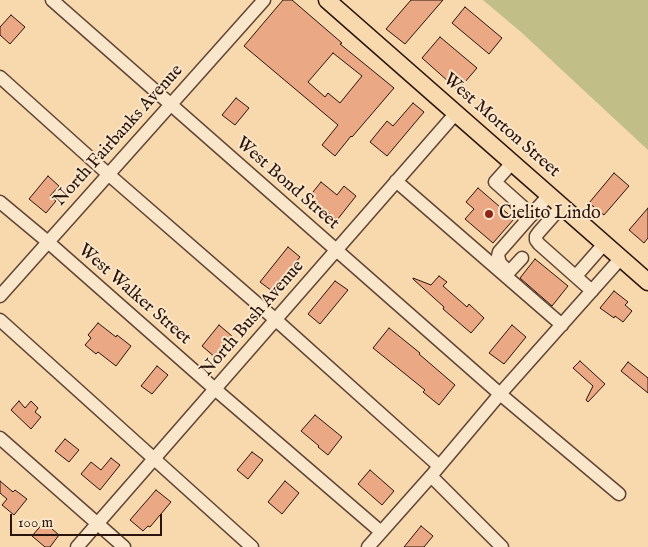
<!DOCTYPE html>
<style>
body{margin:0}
#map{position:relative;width:648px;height:547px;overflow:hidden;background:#f8d8ad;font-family:"IM FELL English",serif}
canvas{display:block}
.scale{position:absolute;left:10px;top:514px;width:152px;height:22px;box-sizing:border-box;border:2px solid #2a140d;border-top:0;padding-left:6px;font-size:15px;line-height:18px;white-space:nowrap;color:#2a140d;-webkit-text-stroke:4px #fae6ca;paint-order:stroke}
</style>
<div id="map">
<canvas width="648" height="547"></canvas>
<div class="scale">100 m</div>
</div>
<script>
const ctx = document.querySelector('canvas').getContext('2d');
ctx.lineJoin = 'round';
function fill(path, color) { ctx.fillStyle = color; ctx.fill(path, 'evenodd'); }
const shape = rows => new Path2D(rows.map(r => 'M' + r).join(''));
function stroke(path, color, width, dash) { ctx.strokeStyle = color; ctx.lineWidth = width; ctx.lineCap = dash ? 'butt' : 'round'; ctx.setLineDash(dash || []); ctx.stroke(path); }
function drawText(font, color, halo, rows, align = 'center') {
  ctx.font = font + ' "IM FELL English",serif'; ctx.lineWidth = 4; ctx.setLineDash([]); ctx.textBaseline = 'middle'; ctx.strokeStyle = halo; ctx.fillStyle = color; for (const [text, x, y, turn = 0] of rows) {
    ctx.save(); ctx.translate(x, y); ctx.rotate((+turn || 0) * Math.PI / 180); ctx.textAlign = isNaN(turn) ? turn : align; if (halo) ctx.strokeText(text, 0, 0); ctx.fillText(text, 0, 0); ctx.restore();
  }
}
fill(shape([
 [483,0,648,0,648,150,521,32]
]), '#c1be87');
const building = shape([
 [283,0,292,0,342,43,340,44,394,88,352,137,351,136,335,156,322,145,338,125,244,46,283,0],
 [333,53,362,76,340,103,328,93,325,97,308,82,333,53],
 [411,0,443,0,405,44,386,29,411,0],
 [465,7,502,38,489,54,452,23,465,7],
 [11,15,25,27,10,44,0,35,0,27,11,15],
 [440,37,477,68,458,90,422,58,440,37],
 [236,98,249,108,235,125,222,115,236,98],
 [413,103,424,112,387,156,370,142,387,121,393,126,413,103],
 [614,173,629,186,604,215,589,203,614,173],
 [48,176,59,186,50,196,56,201,46,213,29,199,48,176],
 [321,182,337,195,344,186,356,196,337,220,309,197,321,182],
 [478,188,514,219,493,243,465,219,474,209,466,202,478,188],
 [648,208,648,238,644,243,629,230,648,208],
 [288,247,300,257,272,291,260,282,288,247],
 [535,259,568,286,552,306,520,278,535,259],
 [439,276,447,282,443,286,467,307,469,304,484,318,471,333,443,309,444,307,413,279,413,278,431,285,439,276],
 [335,281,348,290,320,324,308,314,335,281],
 [614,291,628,302,625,305,632,311,623,322,615,316,614,318,600,308,614,291],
 [98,323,116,337,117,335,131,346,116,366,98,352,96,354,85,345,91,338,88,335,98,323],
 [219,325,233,337,216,358,202,346,219,325],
 [512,325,526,337,504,364,489,353,512,325],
 [389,328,420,353,419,354,455,385,439,405,423,392,425,390,373,348,389,328],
 [580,361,605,384,588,402,586,400,593,386,573,368,580,361],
 [628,362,648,378,648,393,621,371,628,362],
 [157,366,168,375,152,394,141,386,157,366],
 [19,401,25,408,31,401,38,408,35,412,41,417,31,429,11,410,19,401],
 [315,415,342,437,328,455,318,447,319,446,301,431,315,415],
 [65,439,79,450,69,462,55,451,65,439],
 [252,452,263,460,248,479,237,470,252,452],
 [111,458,120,465,100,490,81,474,91,462,101,470,111,458],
 [370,470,394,491,382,505,358,484,370,470],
 [0,481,13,492,15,490,27,499,14,515,2,505,7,499,0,493,0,481],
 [285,481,299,493,282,514,268,502,285,481],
 [156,490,171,502,150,527,148,526,143,531,130,520,156,490],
 [44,522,59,535,50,547,45,547,32,536,44,522],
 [421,526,433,536,424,547,404,547,421,526]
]);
fill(building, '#eaa984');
stroke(building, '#2a140d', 1);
const minor = shape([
 [52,0,500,394,619,494],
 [0,77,108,174,276,320,439,466],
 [512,163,495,182,532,215],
 [396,181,562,325],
 [0,202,48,242,216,390,381,532],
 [562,206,539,232,536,236,536,240,539,244,592,291],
 [508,271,500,263,498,256,499,252,549,195],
 [509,272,522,258],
 [576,276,604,244],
 [0,296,264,0],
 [0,320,252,547],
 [0,438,124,547],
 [431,476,502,547],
 [77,547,456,113],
 [368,547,431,476,500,394,621,258]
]);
const major = shape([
 [327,0,648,282]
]);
stroke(minor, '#5e4535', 15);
stroke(major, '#2a140d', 19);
stroke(minor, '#fae6ca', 12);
stroke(major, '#f8d8ad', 16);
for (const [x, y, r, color] of [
 [489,214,5,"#8f2418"]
]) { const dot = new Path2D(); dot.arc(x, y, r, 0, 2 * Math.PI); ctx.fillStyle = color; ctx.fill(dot); stroke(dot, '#fae6ca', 2); }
drawText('18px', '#2a140d', '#fae6ca', [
 ["West Morton Street",501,126,41],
 ["North Fairbanks Avenue",119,136,-48],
 ["West Bond Street",287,184,41],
 ["West Walker Street",134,295,41],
 ["North Bush Avenue",253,319,-49]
]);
drawText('18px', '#2a140d', '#fae6ca', [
 ["Cielito Lindo",499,214]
], 'left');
</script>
